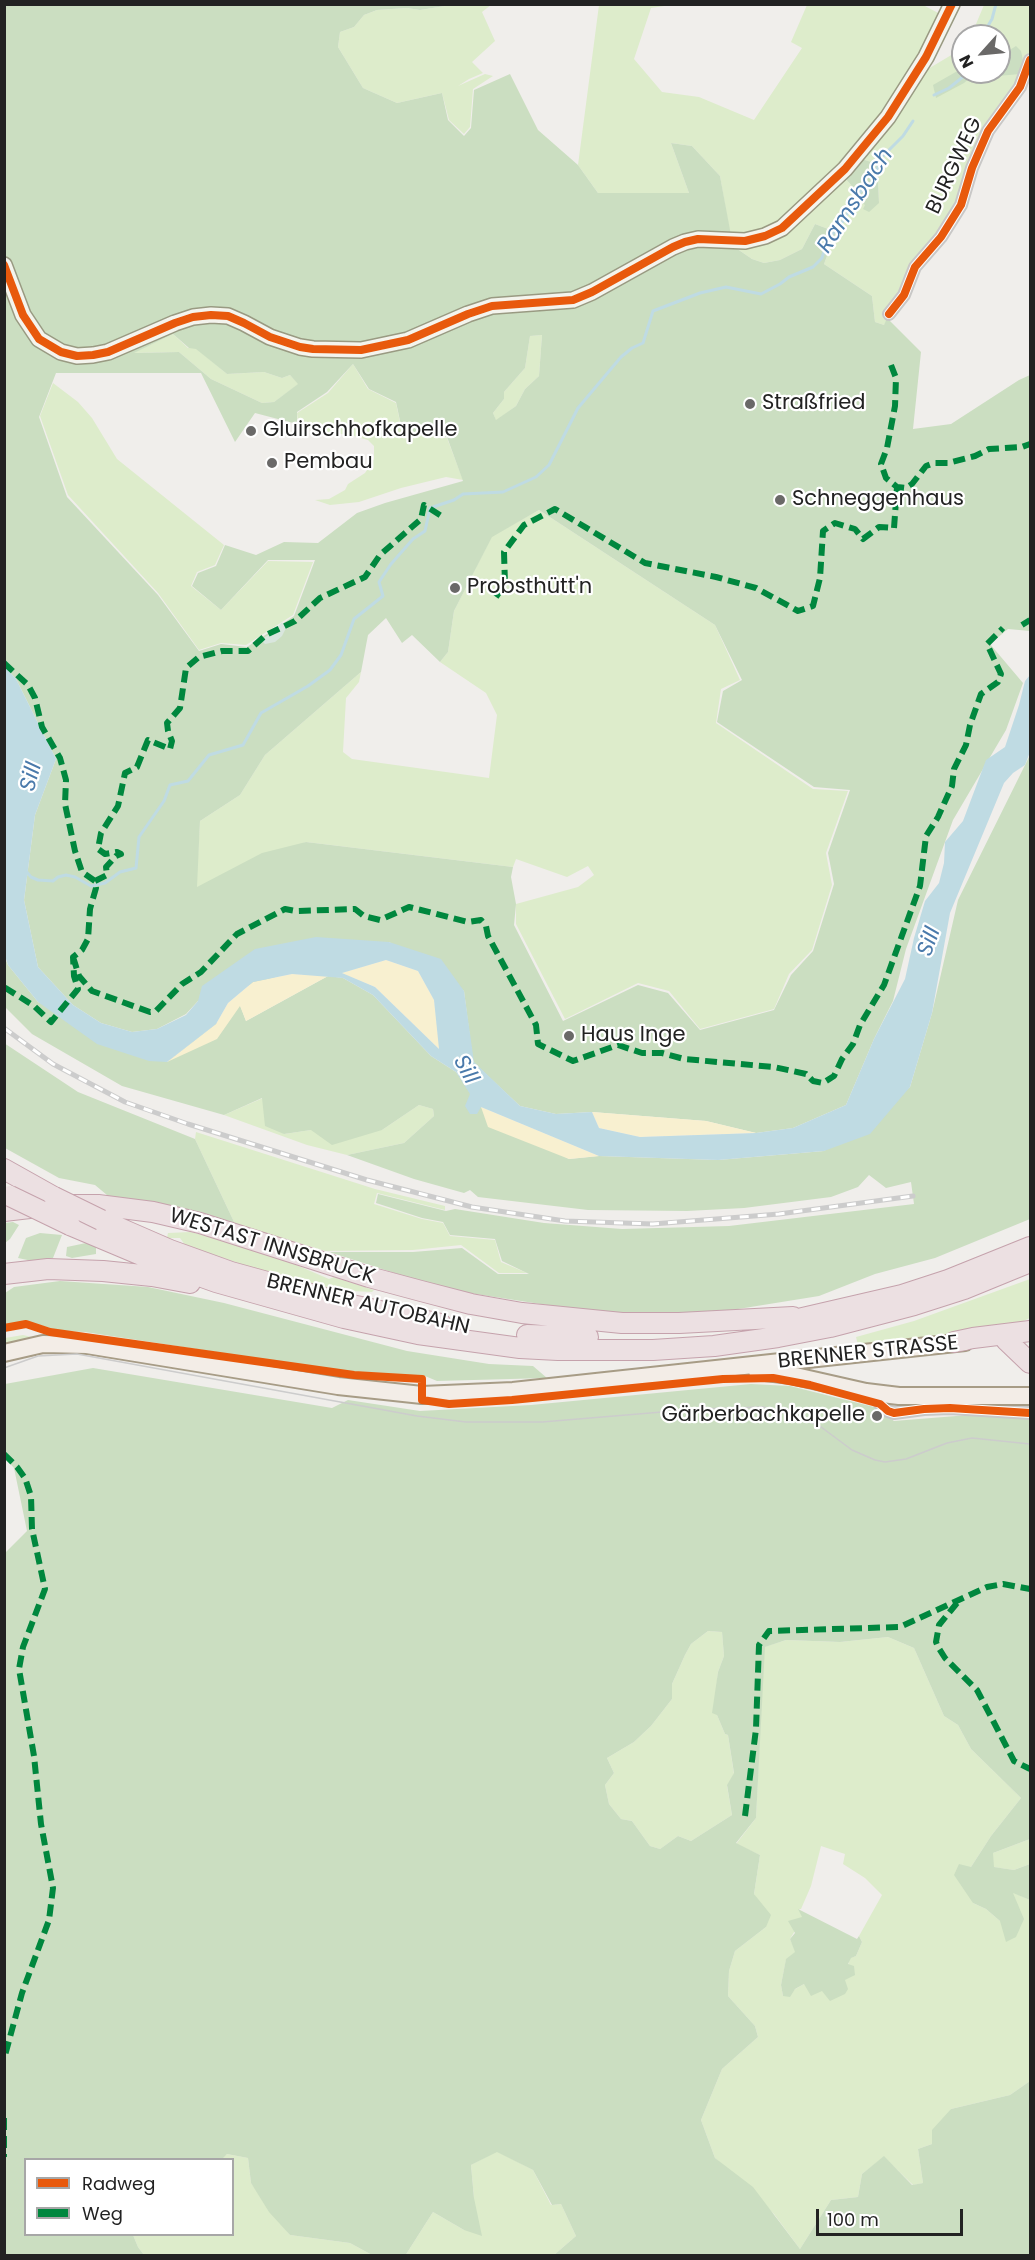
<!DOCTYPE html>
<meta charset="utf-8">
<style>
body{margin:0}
#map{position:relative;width:1035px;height:2260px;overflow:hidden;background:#f0eeeb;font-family:Poppins,sans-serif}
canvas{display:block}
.frame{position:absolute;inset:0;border:6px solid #222;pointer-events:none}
.legend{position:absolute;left:24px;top:2158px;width:210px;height:78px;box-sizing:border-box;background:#fff;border:2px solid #a7a7a7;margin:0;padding:8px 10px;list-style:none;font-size:18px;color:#222}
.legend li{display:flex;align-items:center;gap:12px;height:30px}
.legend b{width:30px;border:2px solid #a7a7a7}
.north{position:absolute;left:951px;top:24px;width:60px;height:60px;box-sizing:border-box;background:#fff;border:2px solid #a7a7a7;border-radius:50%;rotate:243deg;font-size:16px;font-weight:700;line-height:24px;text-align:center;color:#222}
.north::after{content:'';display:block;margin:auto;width:21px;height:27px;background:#6a6968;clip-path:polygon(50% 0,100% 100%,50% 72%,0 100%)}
.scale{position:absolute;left:816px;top:2209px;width:147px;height:27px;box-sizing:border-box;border:3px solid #222;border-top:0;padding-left:8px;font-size:18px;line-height:21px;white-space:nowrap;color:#222;-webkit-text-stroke:4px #fff;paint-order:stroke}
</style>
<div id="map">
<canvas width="1035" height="2260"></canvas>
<div class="frame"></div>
<ul class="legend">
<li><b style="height:8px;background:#e8590c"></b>Radweg</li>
<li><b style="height:8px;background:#00873e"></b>Weg</li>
</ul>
<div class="north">N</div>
<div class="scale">100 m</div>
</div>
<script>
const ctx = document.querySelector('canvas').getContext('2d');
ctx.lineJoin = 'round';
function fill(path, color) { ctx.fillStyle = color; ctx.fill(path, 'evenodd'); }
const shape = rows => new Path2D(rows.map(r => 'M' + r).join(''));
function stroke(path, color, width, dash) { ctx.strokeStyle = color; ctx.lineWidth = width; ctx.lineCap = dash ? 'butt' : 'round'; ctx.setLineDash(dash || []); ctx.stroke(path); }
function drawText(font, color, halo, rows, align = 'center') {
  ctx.font = font + ' Poppins,sans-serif'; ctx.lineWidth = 4.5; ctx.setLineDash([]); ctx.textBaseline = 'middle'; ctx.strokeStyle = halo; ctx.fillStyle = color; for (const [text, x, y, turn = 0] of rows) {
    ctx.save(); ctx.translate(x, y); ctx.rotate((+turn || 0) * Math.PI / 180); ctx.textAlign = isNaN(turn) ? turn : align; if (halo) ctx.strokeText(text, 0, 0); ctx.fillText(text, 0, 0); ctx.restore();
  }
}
fill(shape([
 [451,5,491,5,482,12,495,41,472,62,483,73,469,79,458,86,485,74,493,76,473,89,470,127,464,134,449,120,442,93,397,103,363,88,338,47,340,32,354,27,364,15,377,10,407,8,420,10],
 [599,5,671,5,651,8,634,59,662,92,699,97,754,120,802,48,791,42,807,5,923,5,942,15,922,54,865,138,786,219,764,231,739,234,730,234,720,176,692,146,671,143,689,193,598,193,578,165],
 [984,5,1030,5,1029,60,1019,81,1000,110,960,203,884,325,875,322,872,296,824,264,836,232,815,224,802,249,780,260,764,263,752,259,733,246,782,236,810,214,845,178,857,192,860,201,879,203,878,179,883,167,862,159,888,129,928,69,963,48,963,72,999,72,999,36,971,36],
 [173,334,188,348,196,348,227,374,264,372,282,378,290,375,299,384,274,402,262,403,211,379,179,352,133,353],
 [542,335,539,376,525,389,516,406,496,421,493,413,504,399,504,392,525,368,530,336],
 [353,364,368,389,396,403,402,431,447,438,463,480,446,477,401,488,359,502,330,505,315,500,329,499,345,490,348,484,365,473,374,459,374,446,368,440,351,435,314,431,298,424,297,413,328,393],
 [53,383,78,402,92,418,117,459,224,545,215,565,197,572,191,586,221,610,268,561,313,562,293,615,246,645,221,643,199,650,158,593,68,495,40,416],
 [539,510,715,625,740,680,721,689,716,723,813,789,848,791,826,853,832,885,812,950,789,974,774,1009,700,1029,669,991,638,983,565,1019,516,924,516,904,578,887,594,875,588,866,567,877,516,859,513,867,306,842,196,888,200,821,240,795,265,755,361,672,359,682,346,698,343,752,352,759,489,778,497,715,486,693,440,662,448,652,454,611,492,536],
 [263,1098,284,1134,311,1130,382,1130,419,1105,433,1109,434,1116,404,1143,347,1155,307,1145,224,1115],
 [196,1132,375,1189,445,1206,445,1210,377,1193,374,1204,422,1219,443,1223,450,1236,495,1240,501,1262,527,1273,499,1273,461,1245,413,1250,325,1251,235,1224,195,1139],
 [190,1232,218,1238,280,1258,329,1279,334,1277,374,1290,372,1292,332,1290,247,1266,185,1245,180,1238,167,1238,168,1233],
 [1030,1279,1030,1318,1010,1327,858,1345,856,1337,914,1321],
 [23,1335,36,1338,5,1346,5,1338],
 [708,1631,722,1632,724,1656,718,1672,716,1691,717,1715,725,1734,728,1735,734,1774,727,1786,732,1815,691,1841,678,1836,660,1849,650,1846,632,1821,621,1819,609,1804,605,1785,614,1773,607,1758,634,1742,651,1726,672,1699,672,1684,685,1655,691,1644],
 [888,1637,914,1648,944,1716,958,1725,971,1749,1021,1798,991,1836,971,1867,973,1903,986,1909,1000,1921,1012,1892,1030,1900,1030,2081,1010,2095,951,2109,932,2144,918,2149,923,2183,913,2185,884,2157,862,2174,858,2197,831,2200,800,2249,774,2214,715,2158,701,2120,722,2069,758,2037,755,2026,728,1996,729,1971,735,1951,766,1927,754,1894,760,1855,736,1844,756,1818,764,1647,786,1640,840,1642],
 [821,1846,845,1854,843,1864,865,1878,882,1895,859,1936,862,1942,856,1956,850,1958,844,1980,822,1991,804,1984,783,1996,781,1985,786,1960,796,1952,790,1939,803,1917,799,1909,801,1909,811,1886],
 [1030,1839,1030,1864,1014,1870,993,1867,993,1853],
 [497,2151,533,2170,551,2205,561,2204,576,2236,554,2255,405,2256,433,2212,464,2230,474,2198,471,2165],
 [227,2154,248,2158,251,2183,290,2235,350,2243,372,2255,144,2255,138,2247,133,2235,232,2234,232,2160,221,2159]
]), '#ddeccb');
fill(shape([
 [5,5,451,5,420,10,407,8,377,10,364,15,354,27,340,32,338,47,363,88,397,103,442,93,448,120,464,136,471,128,474,90,510,74,538,130,578,165,598,193,689,193,671,143,692,146,720,176,733,246,752,259,764,263,780,260,802,249,815,224,836,232,824,264,872,296,875,322,884,325,887,318,921,352,913,429,951,424,1019,380,1030,375,1030,631,1008,629,990,644,1023,683,1006,730,953,820,906,949,893,1001,874,1039,846,1105,793,1128,756,1133,706,1121,592,1112,556,1114,520,1106,473,1062,464,991,389,942,198,1001,186,1014,157,1029,132,1032,101,1023,73,1005,38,967,24,900,35,815,56,759,16,679,5,667],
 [173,334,189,348,196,349,227,374,264,372,282,378,290,375,298,384,274,402,262,403,211,379,179,352,134,353],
 [542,335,539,376,525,389,516,406,496,420,493,413,504,399,504,392,525,368,530,336],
 [353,364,369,389,396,402,402,430,447,437,463,481,385,503,357,513,318,543,284,542,256,555,225,545,216,566,198,573,192,586,221,610,268,560,315,560,294,616,247,647,221,644,199,651,158,595,67,497,39,417,56,373,201,373,235,442,255,413,297,424,297,412,327,392],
 [539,510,715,625,742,680,723,691,717,722,814,787,850,790,828,853,834,884,813,951,791,975,774,1010,700,1030,668,993,638,985,563,1021,514,925,516,904,511,877,513,867,306,842,262,853,197,887,200,821,240,795,265,755,361,672,368,635,386,618,402,643,412,635,440,662,448,652,454,611,492,537],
 [1016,46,1021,51,1024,65,1020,74,998,76,997,72,999,72,999,57],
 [961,69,963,69,963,72,974,72,974,74,964,83,936,98,933,85],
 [862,159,883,166,878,179,879,203,869,212,863,209,865,205,860,201,857,192,845,178],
 [1030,755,1030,1219,935,1258,875,1274,819,1296,707,1314,637,1316,547,1305,469,1293,410,1278,329,1252,413,1252,462,1248,498,1274,529,1274,502,1261,495,1239,450,1235,443,1222,422,1218,376,1203,378,1194,446,1211,455,1209,544,1223,622,1229,729,1226,914,1204,911,1182,886,1188,869,1175,858,1187,831,1197,744,1208,687,1211,588,1210,478,1197,470,1190,464,1193,414,1179,347,1155,404,1143,434,1116,433,1109,419,1105,382,1130,332,1145,311,1130,284,1134,265,1126,262,1098,224,1115,122,1086,32,1034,5,1007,4,956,8,965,38,1002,167,1062,240,1005,246,1021,328,976,343,978,373,995,431,1056,456,1072,481,1107,569,1159,599,1156,718,1160,824,1151,910,1087,932,1013,958,900],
 [4,1043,78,1092,195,1139,235,1224,113,1200,95,1185,59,1178,5,1148],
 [13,1222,19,1225,10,1239,5,1243,5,1223],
 [40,1233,62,1235,53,1258,37,1262,18,1258,26,1238],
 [86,1243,96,1247,96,1254,72,1258,66,1256,67,1247],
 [60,1281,148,1287,224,1303,407,1351,489,1364,533,1366,547,1378,437,1381,425,1376,347,1372,85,1332,60,1331,30,1322,5,1325,5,1293,14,1287],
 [93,1368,332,1408,348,1400,420,1411,531,1405,751,1384,790,1386,874,1407,894,1421,1006,1412,1030,1414,1030,1839,993,1853,994,1867,1014,1870,1030,1864,1030,1900,1013,1893,1024,1919,1016,1937,1006,1942,1000,1921,986,1909,973,1903,954,1875,959,1864,971,1867,991,1836,1021,1798,971,1749,958,1725,944,1716,914,1648,888,1637,840,1642,786,1640,765,1647,756,1818,736,1843,760,1855,754,1894,771,1915,766,1927,735,1951,729,1971,728,1996,755,2026,758,2037,722,2069,701,2120,715,2158,753,2187,800,2249,831,2200,858,2197,862,2174,884,2156,912,2185,923,2183,918,2149,932,2144,932,2130,951,2109,1010,2095,1030,2081,1030,2255,554,2255,576,2236,561,2204,552,2205,533,2170,497,2152,471,2165,474,2198,482,2236,464,2230,433,2212,405,2256,372,2255,350,2243,290,2235,269,2212,251,2183,248,2158,227,2154,221,2160,26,2160,26,2234,133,2235,138,2247,144,2255,5,2256,4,1554,27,1531,14,1468,5,1458,5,1384],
 [708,1631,722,1632,724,1656,718,1672,712,1713,717,1715,725,1734,728,1735,734,1773,727,1785,732,1815,691,1841,678,1836,660,1849,650,1846,632,1821,621,1819,609,1804,605,1785,614,1773,607,1758,634,1742,651,1726,672,1699,672,1684,685,1655,691,1644],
 [798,1909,857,1939,859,1936,862,1942,856,1956,851,1958,848,1964,854,1966,855,1975,845,1980,848,1989,845,1994,830,2001,822,1991,811,1996,804,1984,795,1989,790,1997,783,1996,781,1985,786,1959,795,1952,790,1939,795,1933,788,1921,802,1917]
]), '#cbdec1');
fill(shape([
 [282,622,286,628,282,636,275,642,265,644,263,642,265,637,272,633]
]), '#d9e6de');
fill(shape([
 [386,960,418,971,434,1000,440,1050,375,987,341,973],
 [292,974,328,976,246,1021,240,1006,217,1039,167,1062,216,1024,228,1003,253,982],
 [481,1107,599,1156,569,1159,488,1127],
 [592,1112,706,1121,756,1133,640,1137,599,1128]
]), '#f8f0d0');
fill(shape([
 [5,667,16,679,56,759,35,815,24,900,38,967,73,1005,101,1023,132,1032,157,1029,186,1015,198,1001,202,986,255,949,316,937,389,942,441,959,464,991,474,1062,520,1106,556,1114,592,1112,599,1128,640,1137,756,1133,793,1128,846,1105,874,1039,905,979,914,938,925,901,939,883,944,863,945,842,963,821,986,760,1005,747,1019,705,1025,681,1030,675,1030,752,1025,765,1013,773,1004,783,950,913,932,1013,910,1087,870,1134,824,1151,718,1160,599,1156,481,1107,477,1114,470,1114,465,1106,470,1094,456,1072,431,1056,373,995,343,978,292,974,253,982,228,1003,216,1024,167,1062,149,1061,97,1044,38,1002,8,965,5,956],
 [386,960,418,971,434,1000,439,1049,375,987,342,973]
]), '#bfdbe3');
stroke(shape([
 [982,36,992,19,996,4],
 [934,95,949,88,969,72],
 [26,871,31,877,38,880,53,881,58,877,66,875,75,877,91,886,105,883,120,872,136,868,139,837,164,801,170,785,188,781,209,755,243,745,261,713,308,686,330,670,341,655,354,619,383,596,379,582,391,564,413,539,425,531,430,508,454,500,463,494,503,492,536,477,549,465,578,408,621,357,632,348,643,343,653,311,700,293,726,287,761,294,780,284,789,277,813,267,822,258,828,239,840,226,860,192,872,182,882,157,903,136,913,121]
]), '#bfdbe3', 3);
const minor = shape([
 [889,314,904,295,915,267,941,237,961,205,972,168,988,131,1020,87,1030,60],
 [880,1394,880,1404,888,1411,894,1413,924,1409,950,1408,1030,1413]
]);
const secondary = shape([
 [4,265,23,315,39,339,61,352,77,356,93,355,108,352,175,323,193,317,211,315,228,316,244,323,270,337,300,347,313,349,361,350,408,340,468,314,492,306,573,300,592,292,673,247,685,242,698,239,745,241,765,236,782,228,845,169,888,117,926,57,952,4]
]);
const primary = shape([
 [4,1353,43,1344,87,1345,338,1386,422,1395,513,1391,965,1342],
 [757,1371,791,1375,866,1392,899,1396,1030,1396]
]);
const motorway = shape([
 [4,1169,54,1197],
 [4,1211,55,1205,98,1205,153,1212,200,1223,369,1277,421,1291,471,1304,522,1313,622,1323,679,1323,793,1317],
 [101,1220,170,1250,231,1272,347,1304,441,1324],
 [70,1225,146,1257,216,1282,344,1318,418,1334,520,1348,558,1350,653,1350,714,1346,778,1337,830,1327,914,1305,964,1289,1030,1262],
 [4,1274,48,1269,103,1271,152,1276,190,1283],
 [781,1323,902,1295,948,1280,1030,1247],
 [527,1335,588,1337],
 [1006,1340,1030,1363],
 [954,1342,973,1338,1030,1331]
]);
stroke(minor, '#c9c8c7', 14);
stroke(secondary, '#999a82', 18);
stroke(primary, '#a79c86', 20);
stroke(motorway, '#c5a2ac', 22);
stroke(minor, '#fdfcfc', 10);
stroke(secondary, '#f4f4ed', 15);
stroke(primary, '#f3ede7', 16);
stroke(motorway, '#ece0e2', 20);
stroke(shape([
 [4,1368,38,1356,77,1354,417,1416,466,1422,542,1422,698,1409,763,1407,804,1419,821,1427,852,1450,875,1460,885,1462,906,1459,947,1443,972,1438,1030,1444]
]), '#ccc', 1.5);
const rail = shape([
 [4,1028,53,1064,125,1102,188,1124,367,1180,472,1207,565,1221,653,1224,779,1214,913,1196]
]);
stroke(rail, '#ccc', 5);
stroke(rail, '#fff', 3, [9]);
const motorwayBridge = shape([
 [10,1196,70,1225],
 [54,1197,101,1220]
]);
stroke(motorwayBridge, '#c5a2ac', 22, []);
stroke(motorwayBridge, '#ece0e2', 20);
stroke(shape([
 [891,365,896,378,895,406,887,448,881,464,886,478,897,487,906,488,912,484,926,466,934,463,948,463,975,456,989,449,1022,447,1030,444],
 [496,597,505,584,504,552,524,525,555,509,645,563,716,577,756,588,798,611,813,606,820,578,823,531,835,523,855,529,863,539,879,527,894,528,897,487],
 [1022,625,1030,620],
 [4,663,28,685,35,698,42,727,60,758,66,780,65,804,75,851,82,872,95,881,96,888,90,909,88,939,82,950,73,957,74,976,78,989,51,1022,34,1006,4,987],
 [95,881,107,875,106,867,116,856,121,854,117,852,105,854,98,849,101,833,118,806,125,773,137,767,148,740,170,749,172,741,168,731,167,723,180,708,186,668,199,657,222,651,248,651,266,635,295,621,320,598,365,577,380,555,421,519,424,505,443,517],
 [73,957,79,976,92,991,150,1012,156,1011,182,984,201,972,237,934,285,909,296,911,355,909,364,916,380,920,409,907,468,922,481,920,486,926,488,936,536,1025,538,1044,573,1061,618,1045,642,1053,662,1053,684,1059,774,1067,806,1074,813,1081,823,1083,834,1076,842,1059,853,1044,860,1025,884,985,920,886,926,836,938,817,952,786,954,769,966,745,970,725,981,694,998,682,1001,674,987,644,1003,628],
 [4,1454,17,1467,25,1478,31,1496,32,1529,45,1589,23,1647,19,1669,34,1756,41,1824,53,1888,49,1920,22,1993,4,2059],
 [957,1603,939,1625,936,1642,938,1647,945,1658,977,1690,1014,1761,1030,1769],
 [745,1816,756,1729,759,1645,769,1631,900,1627,987,1587,1003,1584,1030,1589],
 [4,2118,4,2157]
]), '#00873e', 6, [12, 6]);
stroke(shape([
 [4,265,23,315,39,339,61,352,77,356,93,355,108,352,175,323,193,317,211,315,228,316,244,323,270,337,300,347,313,349,361,350,408,340,468,314,492,306,573,300,592,292,673,247,685,242,698,239,745,241,765,236,782,228,845,169,888,117,926,57,952,4],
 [889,314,904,295,915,267,941,237,961,205,972,168,988,131,1020,87,1030,60],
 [4,1328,26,1324,50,1332,354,1375,422,1379,422,1400,449,1404,512,1400,723,1379,773,1378,810,1385,880,1404,888,1411,894,1413,924,1409,950,1408,1030,1413]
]), '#e8590c', 8);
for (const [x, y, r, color] of [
 [750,404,6,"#6a6968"],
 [251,431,6,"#6a6968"],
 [272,463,6,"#6a6968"],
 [780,500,6,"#6a6968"],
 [455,588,6,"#6a6968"],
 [569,1036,6,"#6a6968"],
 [877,1416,6,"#6a6968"]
]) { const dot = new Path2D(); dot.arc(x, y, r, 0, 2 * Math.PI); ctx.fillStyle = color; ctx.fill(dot); stroke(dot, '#fff', 2); }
drawText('21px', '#222', '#fff', [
 ["BURGWEG",955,166,-65],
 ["WESTAST INNSBRUCK",272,1247,17],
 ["BRENNER AUTOBAHN",368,1305,13],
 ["BRENNER STRASSE",868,1353,-6]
]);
drawText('21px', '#222', '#fff', [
 ["Straßfried",762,404],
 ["Gluirschhofkapelle",263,431],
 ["Pembau",284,463],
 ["Schneggenhaus",792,500],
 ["Probsthütt'n",467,588],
 ["Haus Inge",581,1036],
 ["Gärberbachkapelle",865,1416,"right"]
], 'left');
drawText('italic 22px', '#4a7aab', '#fff', [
 ["Ramsbach",856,201,-57],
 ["Sill",32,777,-75],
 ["Sill",930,942,-70],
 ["Sill",465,1070,61]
]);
</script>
